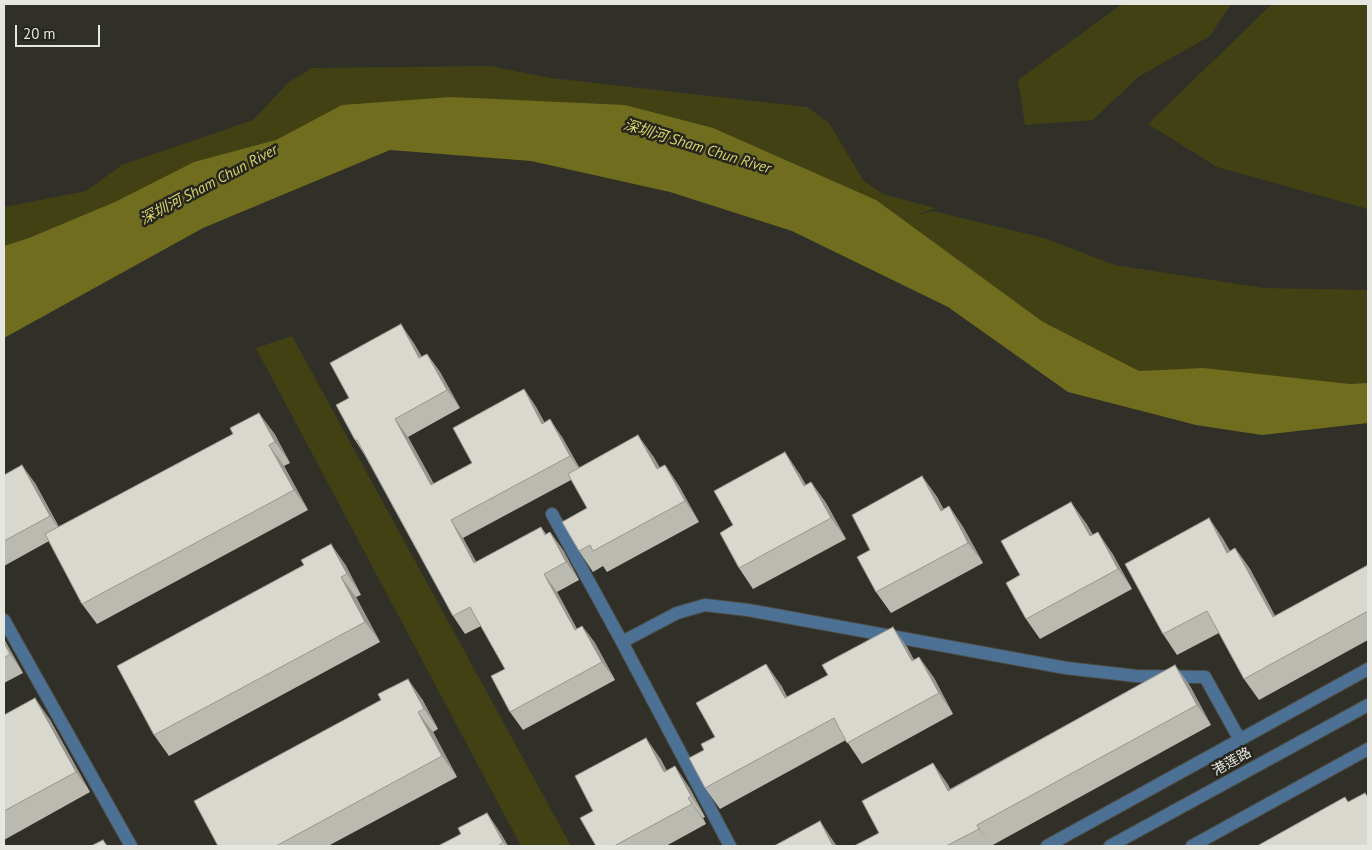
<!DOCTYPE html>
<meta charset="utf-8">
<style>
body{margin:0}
#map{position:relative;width:1372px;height:850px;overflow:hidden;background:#303028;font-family:"PT Sans",sans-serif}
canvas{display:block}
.frame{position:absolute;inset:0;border:5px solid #e7e7e1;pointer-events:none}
.scale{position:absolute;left:15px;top:25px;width:85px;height:22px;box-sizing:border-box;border:2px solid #e7e7e1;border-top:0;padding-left:6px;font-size:15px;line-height:18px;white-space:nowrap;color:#e7e7e1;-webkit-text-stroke:4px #26261e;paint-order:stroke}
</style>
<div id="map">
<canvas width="1372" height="850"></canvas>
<div class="frame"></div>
<div class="scale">20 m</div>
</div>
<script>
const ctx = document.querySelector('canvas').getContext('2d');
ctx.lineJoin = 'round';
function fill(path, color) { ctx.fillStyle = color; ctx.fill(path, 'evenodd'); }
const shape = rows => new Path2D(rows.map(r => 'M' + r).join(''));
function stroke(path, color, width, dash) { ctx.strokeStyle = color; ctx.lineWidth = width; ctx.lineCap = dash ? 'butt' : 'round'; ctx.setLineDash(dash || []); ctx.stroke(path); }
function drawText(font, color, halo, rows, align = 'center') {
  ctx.font = font + ' "PT Sans","Noto Sans SC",sans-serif'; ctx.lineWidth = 5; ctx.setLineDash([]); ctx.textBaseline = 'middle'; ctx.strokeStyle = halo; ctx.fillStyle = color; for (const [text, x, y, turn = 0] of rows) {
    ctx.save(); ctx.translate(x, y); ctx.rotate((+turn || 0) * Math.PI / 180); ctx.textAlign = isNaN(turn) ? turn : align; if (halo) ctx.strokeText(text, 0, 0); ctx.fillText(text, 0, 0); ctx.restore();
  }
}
fill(shape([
 [1122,4,1231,4,1210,36,1138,77,1093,120,1025,125,1018,80],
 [1272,4,1368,4,1368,209,1217,167,1148,124],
 [490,66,551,78,807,107,829,123,863,180,883,194,935,208,916,215,933,211,1044,238,1115,265,1263,288,1368,290,1368,395,1168,395,878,233,439,119,4,312,4,207,86,191,122,165,253,120,289,82,312,68],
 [292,336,571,846,521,846,256,348]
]), '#424114');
fill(shape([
 [451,97,625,105,713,128,876,200,1043,322,1139,371,1203,368,1350,384,1368,383,1368,423,1262,435,1196,425,1068,392,948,307,792,231,670,192,531,161,390,150,203,228,4,338,4,246,29,238,115,202,194,162,276,140,342,105]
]), '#706d1e');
const minor = shape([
 [552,514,622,642,730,846],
 [4,620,131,846],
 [622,642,677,613,705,605,748,610,1066,668,1136,676,1205,677,1240,740],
 [1047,846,1368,669],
 [1192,846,1368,749]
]);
const tertiary = shape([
 [1110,846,1368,705]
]);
stroke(minor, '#4d4d46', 14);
stroke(tertiary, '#4d4d46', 14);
stroke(minor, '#4c7195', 12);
stroke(tertiary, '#4c7195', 12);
fill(shape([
 [413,342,422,357,427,354,440,372,460,408,408,437,434,484,472,463,524,389,536,407,544,422,562,437,579,467,653,456,660,468,665,465,679,486,699,522,607,572,603,566,593,572,579,551,587,508,571,480,463,538,476,562,541,527,546,534,550,532,563,550,579,580,557,592,577,629,582,626,595,643,615,680,523,730,510,712,505,669,481,626,465,634,453,616,364,454,355,440],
 [274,433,290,463,284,466,308,510,97,624,82,604,49,541,4,566,4,475,35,483,59,527,233,434],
 [799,473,806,485,811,482,826,503,846,539,753,589,739,568,733,525],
 [922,476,937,497,943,509,949,506,963,527,983,563,891,613,876,592,870,550],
 [1209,518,1223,539,1230,551,1235,548,1250,569,1275,616,1368,565,1368,640,1259,700,1244,679,1219,633,1177,655,1163,634],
 [1086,523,1093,535,1112,553,1132,589,1040,639,1026,619],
 [345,564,361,595,356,597,380,642,169,756,154,735],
 [4,639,23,673,4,683],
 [907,647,914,660,919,657,934,678,953,714,862,764,846,740,720,809,705,788,704,750,715,737,781,685,787,697],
 [1175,665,1190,686,1211,725,991,846,854,846,879,833,947,783,950,789],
 [422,699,438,729,433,732,457,777,328,846,218,846],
 [4,715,49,718,90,792,4,840],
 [660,758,667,771,689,787,705,817,703,818,706,824,666,846,596,846,593,811],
 [487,813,501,834,508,846,438,846,461,834]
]), '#babab1');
fill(shape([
 [401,324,413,342,432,376,419,358],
 [427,354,440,372,460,408,447,390],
 [524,389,536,407,555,441,542,424],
 [259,413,274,433,290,463,275,442],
 [395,419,408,437,444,503,431,485],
 [550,419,562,437,582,474,570,456],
 [638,435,653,456,672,490,657,469],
 [269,445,284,466,308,510,294,490],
 [785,452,799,473,818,507,804,486],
 [22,465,35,483,62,534,50,516],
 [665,465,679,486,699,522,685,501],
 [922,476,937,497,956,531,941,511],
 [811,482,826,503,846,539,831,518],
 [1071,502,1086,523,1105,557,1090,536],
 [949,506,963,527,983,563,968,543],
 [1209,518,1223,539,1242,573,1227,553],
 [451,520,463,538,487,581,474,563],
 [550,532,563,550,579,580,566,562],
 [1098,532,1112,553,1132,589,1118,569],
 [331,544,345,564,361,595,347,574],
 [1235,548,1250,569,1287,638,1273,617],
 [544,574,557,592,587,648,575,630],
 [341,577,356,597,380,642,365,622],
 [582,626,595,643,615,680,602,662],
 [893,627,907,647,926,682,912,661],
 [4,639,23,673,10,654,4,643],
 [919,657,934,678,953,714,939,693],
 [766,664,781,685,799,719,785,698],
 [1175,665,1190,686,1211,725,1197,705],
 [408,679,422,699,438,729,424,709],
 [35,698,49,718,90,792,76,772],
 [418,712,433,732,457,777,442,756],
 [646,738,660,758,678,793,664,772],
 [933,763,947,783,962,811,948,791],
 [675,766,689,787,705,817,691,796],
 [688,798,703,818,706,824,692,804],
 [487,813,501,834,508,846,506,846,503,842],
 [820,821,834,842,837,846,833,846],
 [977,825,991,846,979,829]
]), '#979790');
const building = shape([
 [401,324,419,358,427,354,447,390,395,419,431,485,472,463,453,428,524,389,542,424,550,419,570,456,451,520,474,563,541,527,545,535,550,532,566,562,544,574,575,630,582,626,602,662,510,712,491,676,505,669,470,607,453,616,357,440,355,440,336,405,349,398,330,363,401,324],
 [259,413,275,442,269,445,294,490,82,604,45,534,233,434,230,428,259,413],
 [638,435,657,469,665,465,685,501,593,551,590,545,579,551,562,522,587,508,568,474,638,435],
 [785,452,804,486,811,482,831,518,739,568,720,533,733,525,714,491,785,452],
 [22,465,50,516,4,541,4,475,22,465],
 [922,476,941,511,949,506,968,543,876,592,857,557,870,550,852,515,922,476],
 [1071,502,1090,536,1098,532,1118,569,1026,619,1006,583,1020,575,1001,541,1071,502],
 [1209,518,1227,553,1235,548,1273,617,1368,565,1368,611,1244,679,1207,611,1163,634,1125,564,1209,518],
 [331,544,347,574,341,577,365,622,154,735,117,666,304,565,301,560,331,544],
 [893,627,912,661,919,657,939,693,847,743,834,718,705,788,689,758,704,750,701,744,715,737,696,703,766,664,785,698,828,675,822,665,893,627],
 [4,643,10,654,4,658,4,643],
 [1175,665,1197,705,977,825,979,829,946,846,854,846,879,833,862,801,933,763,948,791,1175,665],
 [408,679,424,709,418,712,442,756,276,846,218,846,194,801,381,700,378,694,408,679],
 [35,698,76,772,4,811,4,715,35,698],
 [646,738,664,772,675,766,691,796,688,798,692,804,614,846,596,846,580,818,593,811,575,776,646,738],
 [1365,793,1368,798,1368,846,1257,846,1345,797,1348,802,1365,793],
 [487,813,503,842,498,846,438,846,461,834,458,828,487,813],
 [820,821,833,846,774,846,820,821],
 [103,840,107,846,91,846,103,840]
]);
fill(building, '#d8d8ce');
stroke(building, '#979790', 1);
drawText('14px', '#e7e7e1', '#26261e', [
 ["港莲路",1232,762,-29]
]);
drawText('italic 15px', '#d9d66c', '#26261e', [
 ["深圳河 Sham Chun River",697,147,17],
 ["深圳河 Sham Chun River",209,185,-28]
]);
</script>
